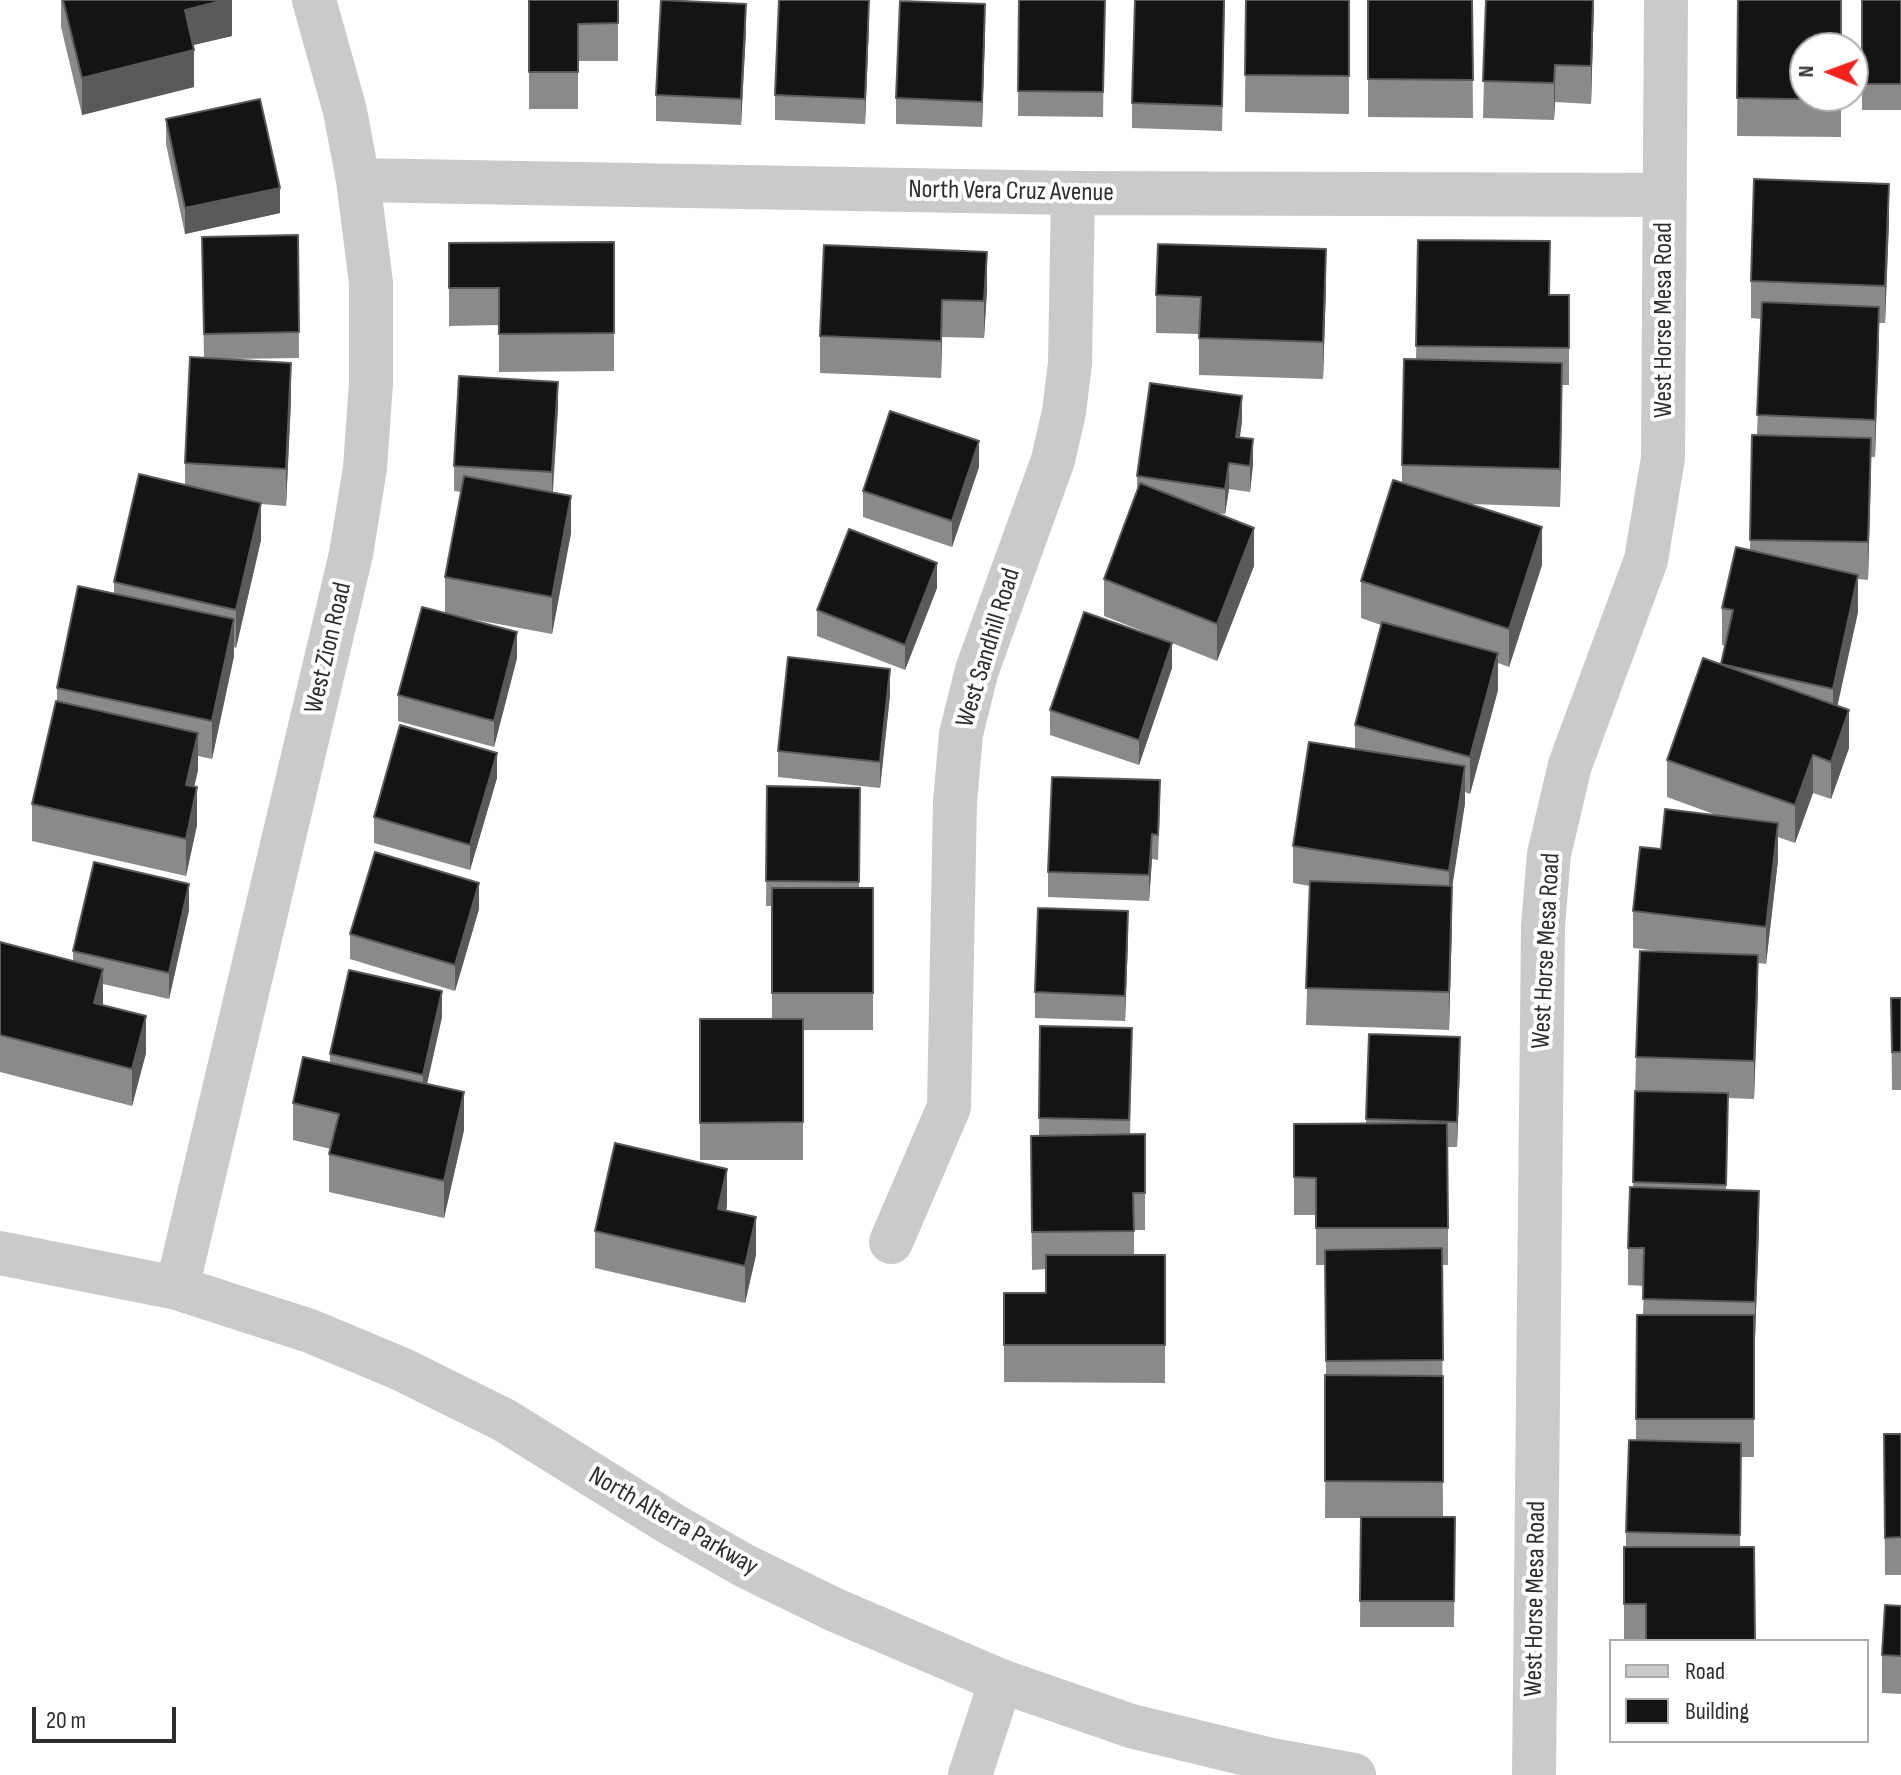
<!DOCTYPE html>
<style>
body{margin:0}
#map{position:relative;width:1901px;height:1775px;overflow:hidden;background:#fff;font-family:"Sofia Sans Condensed",sans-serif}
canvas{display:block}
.legend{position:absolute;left:1609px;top:1639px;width:260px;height:104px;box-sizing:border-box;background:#fff;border:2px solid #ababab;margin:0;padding:10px 14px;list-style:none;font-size:24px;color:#2d2d2d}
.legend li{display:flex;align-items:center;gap:16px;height:40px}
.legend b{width:40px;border:2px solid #ababab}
.north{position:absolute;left:1789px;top:32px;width:80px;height:80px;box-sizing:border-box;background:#fff;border:2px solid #ababab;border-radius:50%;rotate:271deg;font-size:22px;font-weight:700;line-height:32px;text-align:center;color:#2d2d2d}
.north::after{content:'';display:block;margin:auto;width:28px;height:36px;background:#f6201d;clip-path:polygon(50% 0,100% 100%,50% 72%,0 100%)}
.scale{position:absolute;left:32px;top:1707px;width:144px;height:36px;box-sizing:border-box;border:4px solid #2d2d2d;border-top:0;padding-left:10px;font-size:24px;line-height:28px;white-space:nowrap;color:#2d2d2d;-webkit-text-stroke:6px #fff;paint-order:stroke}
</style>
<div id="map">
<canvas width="1901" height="1775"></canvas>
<ul class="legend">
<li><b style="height:10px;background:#cacaca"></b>Road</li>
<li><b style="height:22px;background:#141414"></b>Building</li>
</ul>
<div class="north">N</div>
<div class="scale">20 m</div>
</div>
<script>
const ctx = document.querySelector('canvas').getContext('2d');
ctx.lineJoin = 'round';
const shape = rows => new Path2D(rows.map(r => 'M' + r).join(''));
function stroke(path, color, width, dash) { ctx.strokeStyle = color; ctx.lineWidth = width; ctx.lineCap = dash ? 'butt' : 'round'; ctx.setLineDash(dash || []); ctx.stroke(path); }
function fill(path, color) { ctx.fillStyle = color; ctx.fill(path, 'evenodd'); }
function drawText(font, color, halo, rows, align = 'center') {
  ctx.font = font + ' "Sofia Sans Condensed",sans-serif'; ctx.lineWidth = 8; ctx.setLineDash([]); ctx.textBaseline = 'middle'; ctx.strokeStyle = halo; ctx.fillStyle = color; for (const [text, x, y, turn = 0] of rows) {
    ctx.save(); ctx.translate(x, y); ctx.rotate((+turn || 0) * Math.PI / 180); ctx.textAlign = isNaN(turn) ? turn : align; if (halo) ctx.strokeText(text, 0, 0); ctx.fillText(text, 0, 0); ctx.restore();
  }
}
stroke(shape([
 [358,180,1073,193,1665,195],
 [891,1242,949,1107,955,802,961,734,977,670,1053,460,1064,412,1070,363,1073,193],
 [177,1288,351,554,365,468,371,383,371,283,358,180,345,111,314,0],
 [970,1775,1001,1681],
 [1534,1775,1543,926,1549,854,1570,765,1646,560,1663,458,1666,0]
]), '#cacaca', 44);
stroke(shape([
 [0,1253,177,1288,310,1331,401,1369,504,1420,673,1525,745,1566,835,1610,1001,1681,1131,1726,1271,1760,1354,1775]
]), '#cacaca', 44);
fill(shape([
 [61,0,232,0,232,36,193,45,194,87,82,115,61,27],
 [529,0,618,0,618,61,578,61,578,109,529,109],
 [1019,0,1105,0,1103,117,1018,116],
 [1225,0,1222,131,1132,128,1132,103],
 [1246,0,1349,0,1349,114,1245,112],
 [1368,0,1472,0,1473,118,1368,117],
 [1486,0,1594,0,1591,104,1555,102,1554,120,1483,118],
 [1738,0,1841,96,1841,137,1737,136],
 [1862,0,1901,0,1901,110,1862,110],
 [869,22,865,124,775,120,775,95],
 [746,30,741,125,656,121,656,95],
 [985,30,982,127,896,124,896,98],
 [166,119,280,213,185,234,166,144],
 [1889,221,1885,323,1879,323,1875,457,1871,457,1868,580,1858,579,1858,612,1837,706,1849,748,1831,799,1813,793,1795,843,1778,837,1778,860,1766,964,1758,963,1754,1099,1728,1098,1726,1190,1759,1228,1755,1339,1754,1339,1754,1457,1741,1457,1740,1547,1755,1641,1624,1641,1624,1547,1626,1547,1626,1532,1636,1440,1637,1315,1643,1315,1644,1286,1628,1285,1628,1248,1633,1187,1636,1057,1659,951,1633,948,1633,911,1661,849,1719,816,1667,797,1667,760,1721,665,1725,646,1722,645,1722,608,1750,551,1752,435,1757,435,1761,319,1751,318,1751,281],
 [298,235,299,358,229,359,291,400,286,506,261,504,261,540,236,648,234,647,234,656,212,759,198,756,198,770,194,787,197,825,186,876,32,841,32,804,57,701,57,688,114,593,114,582,185,485,185,463,204,358,202,237],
 [1418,240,1550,295,1569,295,1569,385,1562,385,1560,507,1470,504,1542,565,1509,667,1498,663,1498,690,1470,794,1465,792,1465,803,1452,886,1452,923,1449,1030,1306,1025,1310,886,1293,883,1293,846,1355,749,1355,725,1381,625,1361,618,1361,581,1402,482,1402,465,1416,360],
 [614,242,614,371,499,372,499,325,449,326,449,243],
 [824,245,987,290,984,338,942,337,941,378,820,373,820,336],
 [1326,286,1323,379,1199,375,1199,334,1156,333,1156,295],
 [558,408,553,492,571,533,552,634,455,616,517,658,494,747,398,721,398,695,445,613,445,577,461,492,454,491,454,466],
 [1242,421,1240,437,1253,464,1250,492,1229,489,1225,514,1214,513,1254,566,1217,661,1172,643,1172,668,1139,765,1050,735,1050,710,1162,639,1104,616,1104,579,1137,491,1137,476],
 [979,467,952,547,863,517,863,491],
 [937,588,905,670,817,636,817,610],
 [890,695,880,788,778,777,778,751],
 [497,778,470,870,374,843,374,817],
 [767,786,860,788,859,888,873,888,873,1030,803,1030,803,1160,700,1160,700,1019,772,1019,772,906,766,906],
 [1160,806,1158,860,1152,859,1149,901,1048,897,1048,872],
 [479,909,455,991,350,959,350,934],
 [189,910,169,999,103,984,103,1005,146,1053,132,1106,0,1072,0,942,73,961,73,951],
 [1128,937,1125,1021,1035,1018,1035,992],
 [1891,998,1901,998,1901,1090,1892,1090],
 [442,1017,427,1084,464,1130,444,1218,329,1192,329,1154,331,1149,293,1140,293,1103,330,1063,330,1054],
 [1040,1026,1132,1054,1130,1135,1145,1193,1145,1230,1134,1230,1134,1255,1165,1255,1165,1383,1004,1382,1004,1293,1046,1293,1046,1269,1032,1270,1031,1173,1039,1136],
 [1460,1063,1457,1147,1448,1147,1448,1265,1442,1265,1443,1517,1455,1517,1454,1627,1360,1627,1361,1518,1325,1518,1326,1375,1325,1265,1316,1265,1316,1215,1294,1215,1294,1124,1366,1123,1366,1119],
 [727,1206,726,1211,756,1255,745,1303,595,1268,595,1231],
 [1884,1434,1901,1434,1901,1575,1885,1575],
 [1901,1606,1901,1694,1882,1693,1882,1655]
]), '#8a8a8a');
fill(shape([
 [225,0,232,0,232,36,185,47,185,10],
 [869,0,869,22,865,124,865,99],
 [1593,0,1594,0,1591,104,1591,66],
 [746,4,746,30,741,125,741,99],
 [985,4,985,30,982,127,982,102],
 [194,50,194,87,82,115,82,78],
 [1555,65,1555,102,1554,120,1554,83],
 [1889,184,1889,221,1885,323,1885,286],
 [280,188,280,213,185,234,185,208],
 [1326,249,1326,286,1323,379,1323,342],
 [987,252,987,290,984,338,984,301],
 [942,300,942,337,941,378,941,341],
 [1879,307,1879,344,1875,457,1875,420],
 [291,363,291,400,286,506,286,469],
 [1562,363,1562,401,1560,507,1560,469],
 [558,382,558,408,552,498,552,472],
 [1242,396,1242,421,1236,462,1236,437],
 [1871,438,1871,475,1868,580,1868,542],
 [1253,439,1253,464,1250,492,1250,466],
 [979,441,979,467,952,547,952,521],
 [1229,463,1229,489,1225,514,1225,489],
 [571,496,571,533,552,634,552,597],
 [261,503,261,540,236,648,236,610],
 [1542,527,1542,565,1509,667,1509,629],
 [1254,528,1254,566,1217,661,1217,624],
 [937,563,937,588,905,670,905,645],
 [1858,575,1858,612,1833,726,1833,689],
 [234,619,234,656,212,759,212,721],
 [517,632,517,658,494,747,494,721],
 [1172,643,1172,668,1139,765,1139,740],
 [1498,653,1498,690,1470,794,1470,757],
 [890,669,890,695,880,788,880,762],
 [1849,710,1849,748,1831,799,1831,762],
 [198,733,198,770,186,822,186,785],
 [497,753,497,778,470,870,470,845],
 [1813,755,1813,793,1795,843,1795,805],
 [1465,766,1465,803,1449,908,1449,871],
 [197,787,197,825,186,876,186,839],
 [1778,823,1778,860,1766,964,1766,927],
 [1152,834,1152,859,1149,901,1149,875],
 [479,883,479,909,455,991,455,965],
 [189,884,189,910,169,999,169,973],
 [1452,886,1452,923,1449,1030,1449,992],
 [1128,911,1128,937,1125,1021,1125,996],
 [1758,955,1758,993,1754,1099,1754,1061],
 [103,969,103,1006,94,1003],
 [442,991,442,1017,423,1101,423,1075],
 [146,1016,146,1053,132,1106,132,1069],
 [1460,1037,1460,1063,1457,1147,1457,1122],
 [464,1092,464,1130,444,1218,444,1181],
 [727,1169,727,1206,718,1246,718,1209],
 [1759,1191,1759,1228,1755,1339,1755,1302],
 [756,1217,756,1255,745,1303,745,1266]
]), '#5a5a5a');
const building = shape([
 [63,0,225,0,185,10,194,50,82,78,63,0],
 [529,0,618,0,618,23,578,24,578,72,529,72,529,0],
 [661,0,746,4,741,99,656,95,661,0],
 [779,0,869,0,865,99,775,95,779,0],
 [1019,0,1105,0,1103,92,1018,91,1019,0],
 [1135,0,1224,0,1222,106,1132,103,1135,0],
 [1246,0,1349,0,1349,76,1245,75,1246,0],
 [1368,0,1472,0,1473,80,1368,79,1368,0],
 [1486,0,1593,0,1591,66,1555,65,1554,83,1483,81,1486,0],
 [1738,0,1841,0,1841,48,1805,48,1805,96,1841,96,1841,100,1737,98,1738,0],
 [1862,0,1901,0,1901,84,1862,84,1862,0],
 [900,1,985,4,982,102,896,98,900,1],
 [260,99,280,188,185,208,166,119,260,99],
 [1754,179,1889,184,1885,286,1751,281,1754,179],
 [298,235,299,332,204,334,202,237,298,235],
 [1418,240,1550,241,1549,295,1569,295,1569,348,1416,346,1418,240],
 [614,242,614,333,499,334,499,288,449,288,449,243,614,242],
 [1158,244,1326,249,1323,342,1199,338,1201,297,1156,295,1158,244],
 [824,245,987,252,984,301,942,300,941,341,820,336,824,245],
 [1762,302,1879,307,1875,420,1757,415,1762,302],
 [190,357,291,363,286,469,185,463,190,357],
 [1404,359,1562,363,1560,469,1402,465,1404,359],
 [459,376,558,382,552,472,454,466,459,376],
 [1150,383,1242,396,1236,437,1253,439,1250,466,1229,463,1225,489,1137,476,1150,383],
 [890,411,979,441,952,521,863,491,890,411],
 [1752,435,1871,438,1868,542,1750,540,1752,435],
 [139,474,261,503,236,610,114,582,139,474],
 [464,476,571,496,552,597,445,577,464,476],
 [1393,480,1542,527,1509,629,1361,581,1393,480],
 [1140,483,1254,528,1217,624,1104,579,1140,483],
 [849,529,937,563,905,645,817,610,849,529],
 [1736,547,1858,575,1833,689,1721,664,1733,610,1722,608,1736,547],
 [78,586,234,619,212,721,57,688,78,586],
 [422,607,517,632,494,721,398,695,422,607],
 [1084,612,1172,643,1139,740,1050,710,1084,612],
 [1382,622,1498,653,1470,757,1355,725,1382,622],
 [788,657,890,669,880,762,778,751,788,657],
 [1703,658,1849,710,1831,762,1813,755,1795,805,1667,760,1703,658],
 [56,701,198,733,186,785,197,787,186,839,32,804,56,701],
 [400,725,497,753,470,845,374,817,400,725],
 [1309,742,1465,766,1449,871,1293,846,1309,742],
 [1052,777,1160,780,1158,835,1152,834,1149,875,1048,872,1052,777],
 [767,786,860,788,859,882,766,881,767,786],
 [1665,809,1778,823,1766,927,1633,911,1640,847,1661,849,1665,809],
 [375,852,479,883,455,965,350,934,375,852],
 [94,862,189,884,169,973,73,951,94,862],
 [1310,881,1452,886,1449,992,1306,988,1310,881],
 [772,888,873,888,873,993,772,993,772,888],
 [1038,908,1128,911,1125,996,1035,992,1038,908],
 [0,942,103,969,94,1003,146,1016,132,1069,0,1035,0,942],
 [1640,951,1758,955,1754,1061,1636,1057,1640,951],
 [349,970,442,991,423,1075,330,1054,349,970],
 [1891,998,1901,998,1901,1052,1892,1052,1891,998],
 [700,1019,803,1019,803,1122,700,1123,700,1019],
 [1040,1026,1132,1028,1129,1120,1039,1118,1040,1026],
 [1369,1034,1460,1037,1457,1122,1366,1119,1369,1034],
 [303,1057,464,1092,444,1181,329,1154,339,1114,293,1103,303,1057],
 [1635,1091,1728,1093,1726,1185,1633,1182,1635,1091],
 [1447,1123,1448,1228,1316,1228,1316,1178,1294,1177,1294,1124,1447,1123],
 [1145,1134,1145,1193,1133,1193,1134,1231,1032,1232,1031,1136,1145,1134],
 [615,1143,727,1169,718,1209,756,1217,745,1266,595,1231,615,1143],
 [1630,1187,1759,1191,1755,1302,1643,1299,1644,1248,1628,1248,1630,1187],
 [1442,1248,1443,1360,1326,1361,1325,1250,1442,1248],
 [1046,1255,1165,1255,1165,1345,1004,1345,1004,1293,1046,1293,1046,1255],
 [1637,1315,1754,1315,1754,1419,1636,1419,1637,1315],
 [1325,1375,1443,1376,1443,1482,1325,1481,1325,1375],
 [1884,1434,1901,1434,1901,1537,1885,1538,1884,1434],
 [1629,1440,1741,1443,1740,1535,1626,1532,1629,1440],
 [1361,1517,1455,1517,1454,1601,1360,1601,1361,1517],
 [1624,1547,1754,1547,1755,1641,1646,1641,1646,1604,1624,1604,1624,1547],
 [1885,1605,1901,1606,1901,1656,1882,1655,1885,1605]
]);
fill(building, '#141414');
stroke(building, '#5a5a5a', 2);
drawText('26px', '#2d2d2d', '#fff', [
 ["North Vera Cruz Avenue",1011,192,1],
 ["West Horse Mesa Road",1664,320,-90],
 ["West Zion Road",329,648,-77],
 ["West Sandhill Road",989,648,-73],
 ["West Horse Mesa Road",1547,951,-87],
 ["North Alterra Parkway",673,1522,30],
 ["West Horse Mesa Road",1536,1599,-89]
]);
</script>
